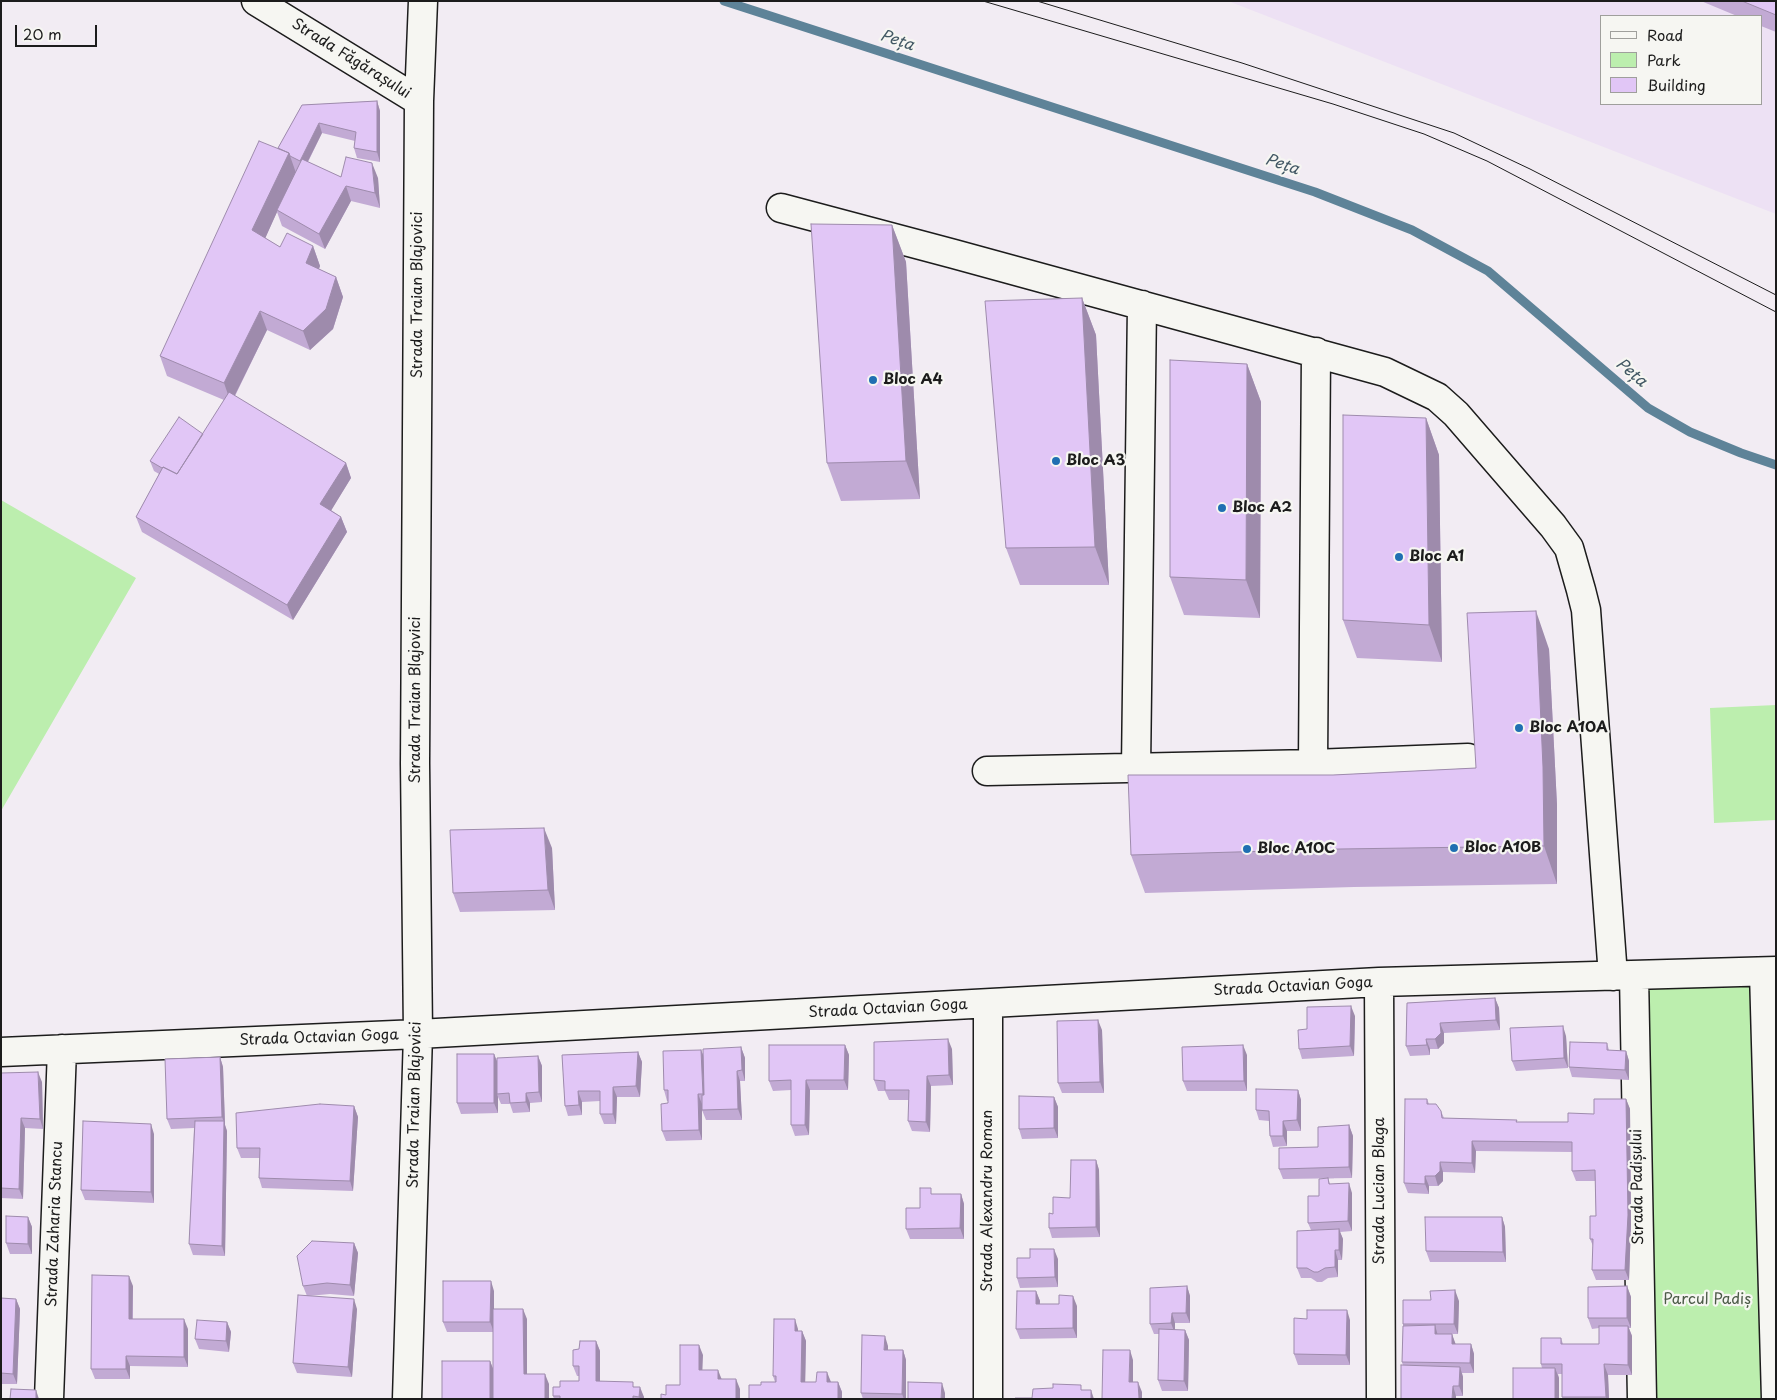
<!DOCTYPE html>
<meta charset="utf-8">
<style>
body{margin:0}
#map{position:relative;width:1777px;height:1400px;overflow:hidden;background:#f2ecf3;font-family:"Playpen Sans",sans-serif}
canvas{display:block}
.frame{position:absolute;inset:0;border:2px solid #1c1c1c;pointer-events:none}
.legend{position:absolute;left:1600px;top:15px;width:162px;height:90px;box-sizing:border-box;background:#f6f6f2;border:1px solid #9f9f9c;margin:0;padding:6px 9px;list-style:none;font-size:15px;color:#1c1c1c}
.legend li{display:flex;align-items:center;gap:10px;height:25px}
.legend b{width:25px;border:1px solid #9f9f9c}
.scale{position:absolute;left:15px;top:25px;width:82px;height:22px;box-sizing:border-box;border:2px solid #1c1c1c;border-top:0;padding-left:6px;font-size:15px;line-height:18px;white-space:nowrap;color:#1c1c1c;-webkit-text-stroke:4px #f6f6f2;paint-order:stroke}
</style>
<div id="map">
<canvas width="1777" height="1400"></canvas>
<div class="frame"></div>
<ul class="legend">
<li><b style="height:6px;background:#f6f6f2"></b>Road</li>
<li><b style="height:14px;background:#bceeae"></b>Park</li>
<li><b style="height:14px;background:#e1c6f6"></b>Building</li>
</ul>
<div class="scale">20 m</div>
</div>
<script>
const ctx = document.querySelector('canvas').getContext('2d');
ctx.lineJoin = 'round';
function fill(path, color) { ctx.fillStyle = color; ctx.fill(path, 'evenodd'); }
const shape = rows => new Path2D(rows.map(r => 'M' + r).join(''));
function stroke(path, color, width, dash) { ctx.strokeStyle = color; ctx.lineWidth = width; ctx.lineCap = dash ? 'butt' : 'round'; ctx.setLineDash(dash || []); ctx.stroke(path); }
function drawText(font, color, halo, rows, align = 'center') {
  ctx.font = font + ' "Playpen Sans",sans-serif'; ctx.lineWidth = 4.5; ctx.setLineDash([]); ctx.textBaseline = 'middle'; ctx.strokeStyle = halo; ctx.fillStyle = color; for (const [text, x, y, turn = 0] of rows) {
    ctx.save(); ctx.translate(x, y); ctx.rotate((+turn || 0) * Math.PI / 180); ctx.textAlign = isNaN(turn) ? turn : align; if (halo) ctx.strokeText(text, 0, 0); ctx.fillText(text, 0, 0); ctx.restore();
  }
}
fill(shape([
 [1228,1,1776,1,1776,214],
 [1601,16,1761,16,1761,104,1601,104]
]), '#ede1f4');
fill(shape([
 [1,500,136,578,1,811],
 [1776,705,1776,820,1714,823,1710,708],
 [1764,972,1776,1399,1642,1399,1634,975]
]), '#bceeae');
stroke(shape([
 [724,1,1315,192,1412,230,1488,271,1648,408,1690,432,1741,453,1776,465]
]), '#5e8398', 9);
const minor = shape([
 [256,1,419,101],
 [781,208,954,254,1385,372,1437,397,1456,414,1553,526,1569,548,1581,590,1586,610,1613,976],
 [1313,764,1316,352],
 [1136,768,1142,305],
 [987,771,1313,764,1468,758],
 [1764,972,1776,1399],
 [1634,975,1642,1399],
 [1379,982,1381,1399],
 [988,1004,988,1399],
 [1,1052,418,1034,1379,982,1776,971],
 [49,1399,62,1049],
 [407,1399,418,1034,415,763,419,101,423,1]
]);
stroke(minor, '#1c1c1c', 31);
stroke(minor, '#f6f6f2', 28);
stroke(shape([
 [983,1,1333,104,1424,134,1487,161,1776,312],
 [1037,1,1242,63,1454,133,1530,169,1776,295]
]), '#1c1c1c', 1);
fill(shape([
 [1701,1,1776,1,1776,32,1761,26,1761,16,1737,16],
 [377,101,380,111,380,162,357,158,354,148,355,141,322,133,308,162,341,177,378,178,380,208,351,201,325,249,282,226,277,212,265,238,280,247,313,246,320,266,319,269,336,277,343,297,333,329,310,350,267,330,235,396,346,463,351,478,331,510,341,517,347,532,293,620,142,532,136,517,159,474,154,471,150,461,203,434,224,400,167,376,160,356,278,148,302,105],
 [892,225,906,262,920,499,841,501,827,463],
 [1082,298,1096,335,1109,585,1020,585,1006,548],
 [1247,364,1261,402,1260,618,1184,615,1170,577],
 [1426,418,1439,455,1442,662,1357,658,1343,620],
 [1549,649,1557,805,1557,884,1354,887,1145,893,1131,855,1333,775,1476,768],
 [552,848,555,910,460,912,453,893],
 [1495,998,1499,1008,1500,1030,1444,1033,1444,1043,1438,1049,1430,1049,1430,1055,1410,1056,1406,1046,1407,1003],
 [1355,1016,1354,1056,1302,1059,1299,1049,1307,1029],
 [1102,1030,1104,1093,1062,1093,1058,1083],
 [1566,1036,1568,1068,1516,1071,1512,1061],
 [1607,1043,1609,1050,1626,1051,1629,1061,1629,1080,1572,1077,1569,1067],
 [845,1045,849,1055,848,1090,810,1090,809,1135,795,1136,791,1125,791,1090,773,1091,769,1081],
 [741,1047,745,1058,745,1081,740,1081,742,1120,706,1120,702,1110,702,1104,702,1140,666,1141,662,1131,668,1103,668,1101,667,1101,664,1090,701,1050,704,1056],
 [952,1049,953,1085,931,1086,930,1132,912,1131,908,1121,909,1100,889,1100,885,1091,878,1091,874,1080],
 [638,1052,642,1062,640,1097,617,1097,616,1124,604,1124,600,1114,600,1101,582,1102,582,1115,568,1116,565,1106,562,1055],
 [494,1054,497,1061,538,1056,542,1066,542,1102,530,1103,530,1112,513,1113,510,1104,501,1104,498,1097,498,1113,461,1114,457,1103],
 [1247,1055,1247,1091,1187,1091,1183,1081],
 [220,1057,223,1067,225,1125,227,1131,225,1256,193,1255,189,1244,194,1128,171,1129,167,1119],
 [1,1073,42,1082,43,1129,25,1128,23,1199,1,1198],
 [1298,1090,1301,1100,1301,1131,1287,1131,1287,1146,1273,1147,1270,1136,1269,1121,1259,1120,1256,1110],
 [1054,1097,1058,1107,1058,1138,1022,1139,1019,1129],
 [1427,1099,1429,1104,1441,1111,1444,1118,1517,1120,1517,1122,1568,1122,1594,1114,1626,1099,1630,1109,1631,1225,1629,1280,1596,1280,1592,1270,1593,1246,1590,1239,1596,1216,1595,1181,1576,1181,1572,1171,1572,1152,1476,1151,1475,1173,1443,1172,1443,1181,1438,1186,1429,1186,1429,1194,1408,1193,1404,1183],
 [354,1106,358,1117,353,1191,262,1188,259,1178,260,1158,241,1158,237,1148],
 [1349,1125,1353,1136,1352,1178,1283,1179,1279,1169,1318,1147],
 [154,1134,154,1203,85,1200,81,1190],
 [1096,1160,1099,1170,1100,1237,1052,1238,1049,1228,1053,1214,1070,1198],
 [1328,1178,1330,1184,1352,1193,1352,1231,1340,1232,1343,1239,1342,1260,1338,1260,1338,1277,1328,1278,1322,1282,1317,1282,1311,1278,1301,1278,1297,1268,1311,1230,1308,1223,1319,1196],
 [934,1194,961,1194,964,1204,964,1239,910,1239,906,1229,920,1208],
 [28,1217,32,1227,32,1254,10,1254,6,1243],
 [1502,1217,1505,1227,1506,1262,1430,1262,1426,1251],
 [354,1243,358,1253,354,1296,330,1294,308,1296,357,1309,352,1377,297,1373,293,1363,307,1296,303,1286],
 [1058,1259,1058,1287,1020,1288,1017,1278],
 [133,1286,133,1319,188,1329,188,1367,130,1366,130,1379,95,1379,91,1369],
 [1187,1286,1190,1296,1190,1323,1175,1323,1175,1330,1185,1330,1189,1340,1188,1391,1162,1391,1158,1380,1159,1334,1154,1334,1150,1324],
 [1627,1286,1631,1297,1631,1328,1629,1328,1632,1336,1632,1375,1608,1375,1609,1399,1563,1399,1562,1397,1562,1374,1558,1374,1559,1378,1559,1399,1513,1399,1542,1368,1541,1364,1561,1338,1563,1344,1599,1344,1599,1328,1592,1329,1588,1318],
 [494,1291,494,1309,527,1319,527,1374,549,1384,442,1399,490,1361,493,1369,493,1332,447,1332,443,1322],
 [1036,1291,1040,1301,1040,1304,1077,1306,1077,1338,1020,1339,1016,1329],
 [1,1298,16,1299,20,1309,17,1384,1,1384],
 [1431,1300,1459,1301,1458,1334,1438,1334,1452,1334,1455,1344,1471,1344,1474,1354,1474,1373,1462,1373,1463,1377,1463,1396,1456,1396,1403,1366,1402,1362,1403,1326,1403,1324],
 [1350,1320,1350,1365,1298,1365,1294,1354],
 [227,1322,231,1332,229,1352,199,1349,195,1339],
 [798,1329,798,1331,802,1331,806,1341,805,1382,838,1382,842,1392,842,1399,749,1399,775,1382,773,1376],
 [596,1341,600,1351,600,1381,635,1387,644,1397,644,1399,554,1399,553,1396,560,1387,579,1381,579,1376,577,1376,573,1366,579,1349],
 [888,1346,888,1350,903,1350,906,1360,906,1399,863,1399,861,1393]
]), '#c2aad4');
fill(shape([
 [377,101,380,111,380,162,377,152],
 [319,123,322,133,303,171,300,161],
 [289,153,296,173,277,210,277,212,260,250,252,230],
 [372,163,378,178,380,208,375,193],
 [346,186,351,201,325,249,319,234],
 [892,225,906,262,920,499,906,461],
 [313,246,320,266,313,283,306,263],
 [336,277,343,297,333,329,310,350,303,331],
 [1082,298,1096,335,1109,585,1095,547],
 [260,311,267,330,231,403,224,383],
 [1247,364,1261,402,1260,618,1246,580],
 [1426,418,1439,455,1442,662,1429,625],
 [346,463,351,478,326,519,320,504],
 [341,517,347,532,293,620,287,605],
 [1536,611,1549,649,1557,805,1557,884,1544,846],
 [544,828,552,848,555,910,548,890],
 [1495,998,1499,1008,1500,1030,1496,1020],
 [1351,1006,1355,1016,1354,1056,1350,1046],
 [1098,1020,1102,1030,1104,1093,1100,1082],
 [1440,1023,1444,1033,1444,1043,1438,1049,1435,1039],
 [1563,1026,1566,1036,1568,1068,1564,1058],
 [948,1039,952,1049,953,1085,949,1075],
 [1426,1039,1430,1049,1430,1055,1427,1045],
 [845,1045,849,1055,848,1090,844,1080],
 [1243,1045,1247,1055,1247,1091,1244,1081],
 [741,1047,745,1058,745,1081,742,1070],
 [701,1050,705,1060,706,1104,703,1094],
 [1626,1051,1629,1061,1629,1080,1625,1070],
 [638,1052,642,1062,640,1097,636,1086],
 [494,1054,498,1064,497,1094,498,1097,498,1113,494,1103],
 [538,1056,542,1066,542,1102,539,1092],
 [220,1057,223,1067,225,1125,227,1131,225,1256,222,1246,224,1122,222,1117],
 [737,1071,740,1081,742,1120,738,1109],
 [38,1072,42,1082,43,1129,40,1119],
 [927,1076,931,1086,930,1132,926,1122],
 [806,1080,810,1090,809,1135,805,1125],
 [613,1087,617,1097,616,1124,613,1114],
 [1298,1090,1301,1100,1301,1131,1297,1120],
 [578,1091,582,1102,582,1115,579,1105],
 [526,1093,530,1103,530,1112,526,1102],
 [698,1094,702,1104,702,1140,699,1130],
 [1054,1097,1058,1107,1058,1138,1054,1128],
 [1626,1099,1630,1109,1631,1225,1629,1280,1625,1270],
 [354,1106,358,1117,353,1191,350,1181],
 [21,1118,25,1128,23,1199,19,1189],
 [1283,1121,1287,1131,1287,1146,1283,1136],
 [151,1124,154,1134,154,1203,151,1192],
 [1349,1125,1353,1136,1352,1178,1349,1167],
 [1472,1141,1476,1151,1475,1173,1472,1163],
 [1096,1160,1099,1170,1100,1237,1096,1227],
 [1440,1162,1443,1172,1443,1181,1438,1186,1435,1176],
 [1425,1176,1429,1186,1429,1194,1425,1184],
 [1349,1183,1352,1193,1352,1231,1348,1221],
 [961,1194,964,1204,964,1239,960,1228],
 [28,1217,32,1227,32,1254,28,1244],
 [1502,1217,1505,1227,1506,1262,1503,1252],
 [1339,1229,1343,1239,1342,1260,1339,1250],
 [354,1243,358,1253,354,1296,350,1285],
 [1054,1249,1058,1259,1058,1287,1055,1277],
 [1335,1250,1338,1260,1338,1277,1335,1267],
 [129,1276,133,1286,132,1329,129,1319],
 [491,1281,494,1291,494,1332,490,1322],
 [1187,1286,1190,1296,1190,1323,1186,1313],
 [1627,1286,1631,1297,1631,1328,1627,1318],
 [1455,1290,1459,1301,1458,1334,1454,1324],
 [1036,1291,1040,1301,1039,1314,1036,1304],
 [1073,1296,1077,1306,1077,1338,1073,1328],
 [16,1299,20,1309,17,1384,13,1374],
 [354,1299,357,1309,352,1377,348,1367],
 [523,1309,527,1319,527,1384,524,1374],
 [1347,1310,1350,1320,1350,1365,1346,1355],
 [1172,1313,1175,1323,1175,1334,1171,1323],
 [184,1319,188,1329,188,1367,184,1357],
 [795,1319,798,1329,798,1341,795,1331],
 [227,1322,231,1332,229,1352,226,1341],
 [1435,1325,1438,1336,1435,1334],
 [1628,1326,1632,1336,1632,1375,1628,1365],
 [1185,1330,1189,1340,1188,1391,1184,1381],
 [802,1331,806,1341,805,1392,801,1382],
 [1452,1334,1456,1345,1452,1344],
 [885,1336,888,1346,888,1360,884,1350],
 [596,1341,600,1351,600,1392,596,1381],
 [1471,1344,1474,1354,1474,1373,1470,1363],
 [699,1345,703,1355,702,1380,699,1370],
 [903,1350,906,1360,906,1399,904,1399,902,1394],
 [1130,1350,1133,1360,1133,1392,1129,1382],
 [126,1356,130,1366,130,1379,126,1369],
 [490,1361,494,1371,494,1399,490,1399],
 [1604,1364,1608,1375,1609,1399,1606,1399,1606,1397],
 [1460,1367,1463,1377,1463,1396,1459,1386],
 [1555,1368,1559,1378,1559,1399,1555,1399],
 [718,1370,722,1380,718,1379],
 [827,1372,831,1382,827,1382],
 [545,1374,549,1384,549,1399,545,1399],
 [736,1379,740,1389,740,1399,736,1399],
 [838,1382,842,1392,842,1399,838,1399],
 [1138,1382,1142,1392,1142,1399,1139,1399],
 [942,1383,945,1393,945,1399,941,1399],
 [1453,1386,1456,1396,1456,1399,1452,1399],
 [640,1387,644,1397,644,1399,640,1399,639,1397],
 [36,1390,39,1399,36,1399],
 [1091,1390,1094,1399,1091,1399]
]), '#9e8bac');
const building = shape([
 [1742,1,1776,1,1776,15,1742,1],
 [377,101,377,152,354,148,356,132,319,123,300,161,290,156,289,153,278,148,302,105,377,101],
 [259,141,289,153,252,230,280,247,287,233,313,246,306,263,336,277,326,309,303,331,260,311,224,383,160,356,259,141],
 [346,157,372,163,375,193,346,186,319,234,277,210,302,159,341,177,346,157],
 [811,224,892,225,906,461,827,463,811,224],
 [1082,298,1095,547,1006,548,985,301,1082,298],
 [1170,360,1247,364,1246,580,1170,577,1170,360],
 [229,392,346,463,320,504,341,517,287,605,136,517,163,467,177,474,229,392],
 [1343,415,1426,418,1429,625,1343,620,1343,415],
 [179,417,203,434,177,474,163,467,162,468,150,461,179,417],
 [1536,611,1543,767,1544,846,1340,849,1131,855,1128,775,1333,775,1476,768,1467,613,1536,611],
 [544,828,548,890,453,893,450,830,544,828],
 [1495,998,1496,1020,1440,1023,1441,1033,1435,1039,1426,1039,1427,1045,1406,1046,1407,1003,1495,998],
 [1351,1006,1350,1046,1299,1049,1298,1030,1307,1029,1307,1007,1351,1006],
 [1098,1020,1100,1082,1058,1083,1057,1021,1098,1020],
 [1563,1026,1564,1058,1512,1061,1510,1028,1563,1026],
 [948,1039,949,1075,927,1076,926,1122,908,1121,909,1090,885,1090,885,1081,874,1080,874,1042,948,1039],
 [1570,1042,1607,1043,1607,1050,1626,1051,1625,1070,1569,1067,1570,1042],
 [769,1045,845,1045,844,1080,806,1080,805,1125,791,1125,791,1080,769,1081,769,1045],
 [1243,1045,1244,1081,1183,1081,1182,1047,1243,1045],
 [741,1047,742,1070,737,1071,738,1109,702,1110,702,1095,704,1095,703,1049,741,1047],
 [701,1050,703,1094,698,1094,699,1130,662,1131,661,1104,668,1103,668,1090,664,1090,663,1051,701,1050],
 [638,1052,636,1086,613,1087,613,1114,600,1114,600,1091,578,1091,579,1105,565,1106,562,1055,638,1052],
 [457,1054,494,1054,494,1103,457,1103,457,1054],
 [538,1056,539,1092,526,1093,526,1102,510,1103,509,1093,497,1094,497,1058,538,1056],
 [220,1057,222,1117,167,1119,165,1059,220,1057],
 [38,1072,40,1119,21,1118,19,1189,1,1188,1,1073,38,1072],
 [1256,1089,1298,1090,1297,1120,1283,1121,1283,1136,1270,1136,1269,1111,1256,1110,1256,1089],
 [1019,1096,1054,1097,1054,1128,1019,1129,1019,1096],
 [1405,1099,1427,1099,1427,1104,1436,1104,1441,1111,1442,1118,1517,1120,1516,1122,1568,1122,1568,1113,1594,1114,1594,1099,1626,1099,1628,1215,1625,1270,1592,1270,1593,1239,1590,1239,1590,1216,1596,1216,1595,1170,1572,1171,1572,1142,1472,1141,1472,1163,1440,1162,1440,1171,1435,1176,1425,1176,1425,1184,1404,1183,1405,1099],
 [320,1104,354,1106,350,1181,259,1178,260,1148,237,1148,236,1113,320,1104],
 [83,1121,151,1124,151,1192,81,1190,83,1121],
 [195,1121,224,1121,222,1246,189,1244,195,1121],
 [1349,1125,1349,1167,1279,1169,1279,1148,1318,1147,1318,1127,1349,1125],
 [1071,1160,1096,1160,1096,1227,1049,1228,1049,1213,1053,1214,1053,1197,1070,1198,1071,1160],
 [1328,1178,1329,1184,1349,1183,1348,1221,1308,1223,1308,1196,1319,1196,1319,1179,1328,1178],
 [920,1188,931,1188,931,1194,961,1194,960,1228,906,1229,906,1208,920,1208,920,1188],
 [6,1216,28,1217,28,1244,6,1243,6,1216],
 [1425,1217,1502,1217,1503,1252,1426,1251,1425,1217],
 [1339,1229,1339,1250,1335,1250,1335,1267,1325,1268,1318,1272,1314,1272,1307,1268,1297,1268,1297,1231,1339,1229],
 [312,1241,354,1243,350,1285,327,1283,303,1286,297,1256,312,1241],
 [1030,1249,1054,1249,1055,1277,1017,1278,1017,1258,1030,1258,1030,1249],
 [92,1275,129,1276,129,1319,184,1319,184,1357,126,1356,126,1369,91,1369,92,1275],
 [443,1281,491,1281,490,1322,443,1322,443,1281],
 [1187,1286,1186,1313,1172,1313,1171,1323,1150,1324,1150,1288,1187,1286],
 [1627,1286,1627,1318,1588,1318,1588,1287,1627,1286],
 [1455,1290,1454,1324,1403,1324,1403,1300,1431,1300,1430,1291,1455,1290],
 [1017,1291,1036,1291,1036,1304,1059,1304,1059,1295,1073,1296,1073,1328,1016,1329,1017,1291],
 [298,1295,354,1299,348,1367,293,1363,298,1295],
 [1,1298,16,1299,13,1374,1,1373,1,1298],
 [493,1309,523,1309,524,1374,545,1374,545,1399,493,1399,493,1309],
 [1307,1310,1347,1310,1346,1355,1294,1354,1294,1318,1307,1319,1307,1310],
 [774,1319,795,1319,795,1331,802,1331,801,1382,816,1382,817,1372,827,1372,827,1382,838,1382,838,1399,749,1399,749,1385,761,1385,761,1382,776,1382,776,1376,773,1376,774,1319],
 [197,1320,227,1322,226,1341,195,1339,197,1320],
 [1435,1325,1435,1334,1452,1334,1452,1344,1471,1344,1470,1363,1402,1362,1403,1326,1435,1325],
 [1599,1326,1628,1326,1628,1365,1604,1364,1606,1397,1562,1397,1562,1364,1541,1364,1541,1338,1561,1338,1561,1344,1599,1344,1599,1326],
 [1159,1329,1185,1330,1184,1381,1158,1380,1159,1329],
 [862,1335,885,1336,884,1350,903,1350,902,1394,861,1393,862,1335],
 [580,1341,596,1341,596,1381,633,1382,633,1387,640,1387,639,1397,633,1396,633,1399,560,1399,560,1396,553,1396,553,1387,560,1387,560,1381,579,1381,579,1366,573,1366,573,1350,579,1349,580,1341],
 [680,1345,699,1345,699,1370,718,1370,718,1379,736,1379,736,1399,661,1399,661,1394,666,1395,666,1385,680,1385,680,1345],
 [1103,1350,1130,1350,1129,1382,1138,1382,1139,1399,1102,1399,1103,1350],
 [442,1361,490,1361,490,1399,442,1399,442,1361],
 [1401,1365,1460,1367,1459,1386,1453,1386,1452,1399,1401,1399,1401,1365],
 [1513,1368,1555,1368,1555,1399,1513,1399,1513,1368],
 [908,1382,942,1383,941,1399,908,1399,908,1382],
 [1053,1384,1081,1385,1081,1390,1091,1390,1091,1399,1015,1399,1015,1398,1032,1398,1033,1389,1053,1388,1053,1384],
 [11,1389,36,1390,36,1399,10,1399,11,1389]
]);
fill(building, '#e1c6f6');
stroke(building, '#9e8bac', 1);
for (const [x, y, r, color] of [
 [873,380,5,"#1f6fb2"],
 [1056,461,5,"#1f6fb2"],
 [1222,508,5,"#1f6fb2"],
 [1399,557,5,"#1f6fb2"],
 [1519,728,5,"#1f6fb2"],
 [1454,848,5,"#1f6fb2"],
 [1247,849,5,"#1f6fb2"]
]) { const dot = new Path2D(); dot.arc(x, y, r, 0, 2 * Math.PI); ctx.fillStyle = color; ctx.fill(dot); stroke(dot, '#f6f6f2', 2); }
drawText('15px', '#1c1c1c', '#f6f6f2', [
 ["Strada Făgărașului",351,59,32],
 ["Strada Traian Blajovici",418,295,-90],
 ["Strada Traian Blajovici",416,700,-90],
 ["Strada Octavian Goga",1293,987,-3],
 ["Strada Octavian Goga",888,1009,-3],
 ["Strada Octavian Goga",319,1038,-2],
 ["Strada Traian Blajovici",415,1105,-89],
 ["Strada Padișului",1638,1187,-91],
 ["Strada Lucian Blaga",1380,1191,-90],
 ["Strada Alexandru Roman",988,1201,-90],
 ["Strada Zaharia Stancu",55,1224,-88]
]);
drawText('bold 15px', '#1c1c1c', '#f6f6f2', [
 ["Bloc A4",883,380],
 ["Bloc A3",1066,461],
 ["Bloc A2",1232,508],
 ["Bloc A1",1409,557],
 ["Bloc A10A",1529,728],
 ["Bloc A10B",1464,848],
 ["Bloc A10C",1257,849]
], 'left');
drawText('15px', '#4c5b48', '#f6f6f2', [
 ["Parcul Padiș",1707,1300]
]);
drawText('italic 16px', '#425864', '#f6f6f2', [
 ["Peța",897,41,18],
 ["Peța",1282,165,18],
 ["Peța",1631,373,40]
]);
</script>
